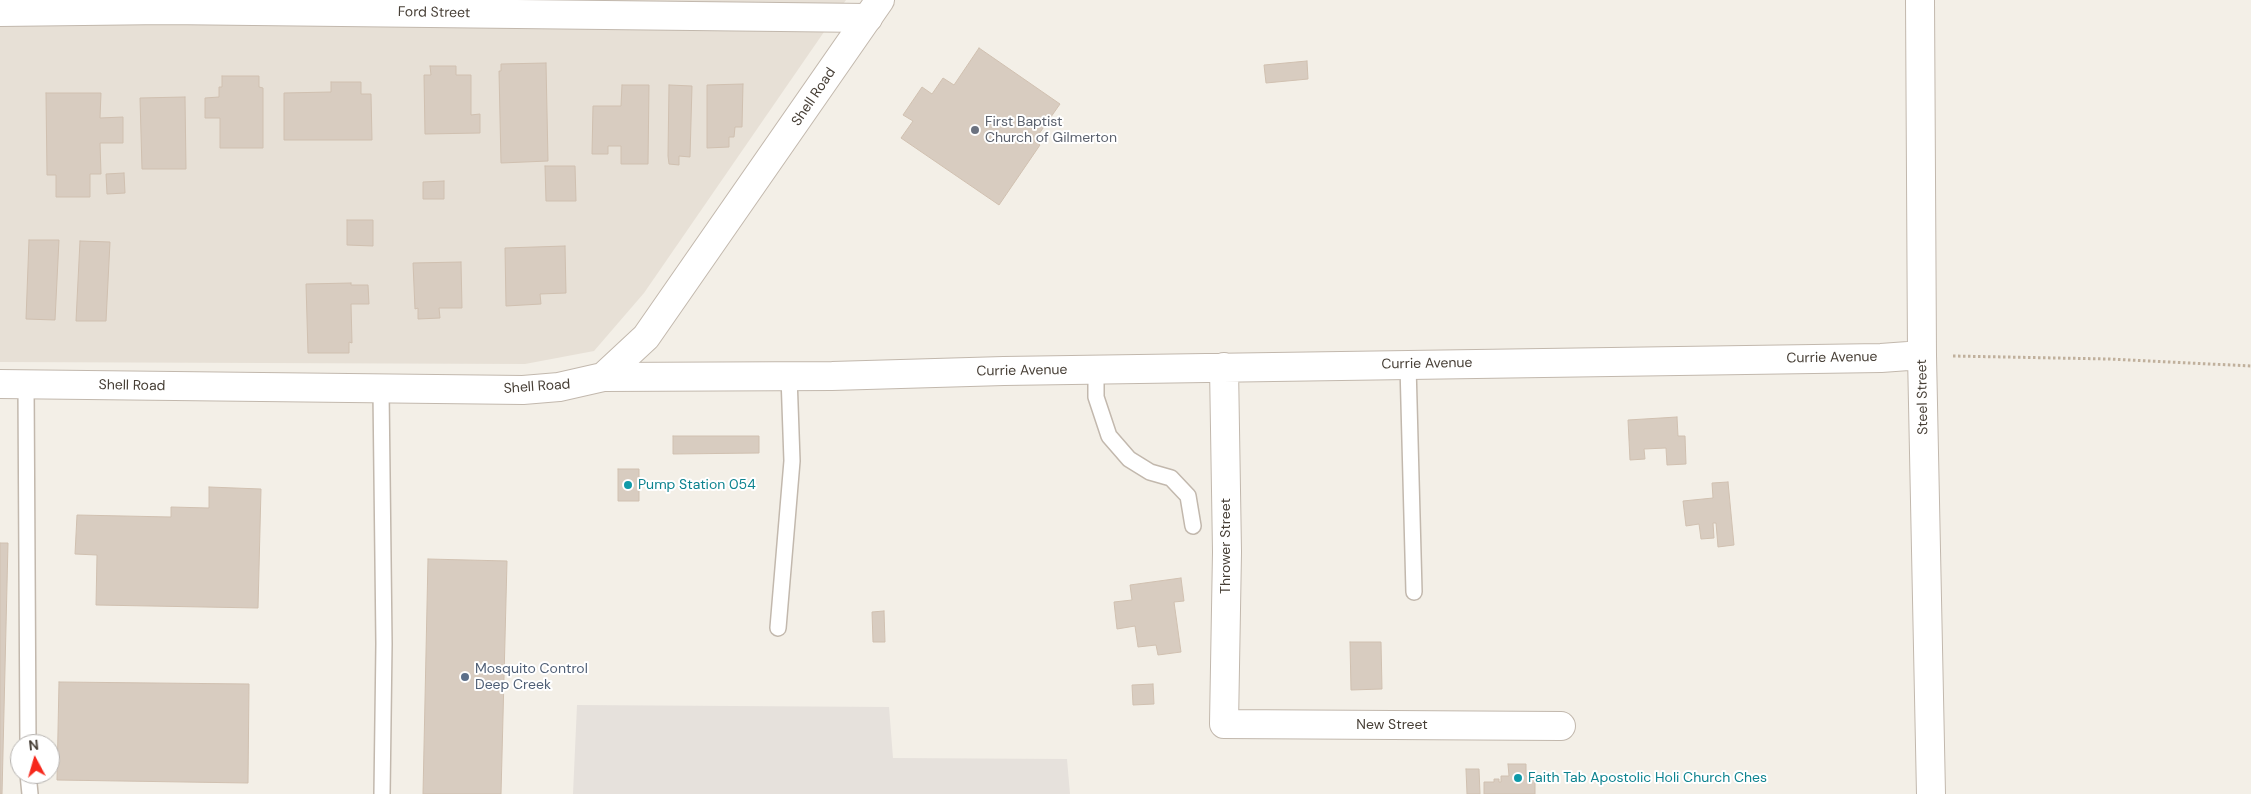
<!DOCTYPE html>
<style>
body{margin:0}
#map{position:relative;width:2251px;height:794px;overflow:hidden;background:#f3efe7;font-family:"DM Sans",sans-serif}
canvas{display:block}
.north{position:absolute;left:10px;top:734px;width:50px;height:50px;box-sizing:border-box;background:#fff;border:1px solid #b5b2af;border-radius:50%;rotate:354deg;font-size:14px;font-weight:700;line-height:20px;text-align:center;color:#473f36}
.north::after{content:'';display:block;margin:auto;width:18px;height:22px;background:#f6281c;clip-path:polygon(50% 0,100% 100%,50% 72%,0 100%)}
</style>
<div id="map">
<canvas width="2251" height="794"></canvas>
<div class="north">N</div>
</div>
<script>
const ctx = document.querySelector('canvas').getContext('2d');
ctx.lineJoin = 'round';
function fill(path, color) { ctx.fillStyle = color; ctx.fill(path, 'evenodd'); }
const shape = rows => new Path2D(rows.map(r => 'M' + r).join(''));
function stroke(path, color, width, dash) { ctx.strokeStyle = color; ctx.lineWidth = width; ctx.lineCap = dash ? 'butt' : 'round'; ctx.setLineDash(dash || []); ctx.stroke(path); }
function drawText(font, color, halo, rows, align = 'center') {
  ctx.font = font + ' "DM Sans",sans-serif'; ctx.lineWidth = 4; ctx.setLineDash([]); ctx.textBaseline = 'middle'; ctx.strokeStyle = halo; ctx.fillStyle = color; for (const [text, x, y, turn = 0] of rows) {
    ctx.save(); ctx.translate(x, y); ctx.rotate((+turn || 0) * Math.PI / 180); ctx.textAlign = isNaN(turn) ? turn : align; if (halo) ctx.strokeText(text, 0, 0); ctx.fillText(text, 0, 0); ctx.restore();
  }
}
fill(shape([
 [0,0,846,0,644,293,594,351,525,364,0,362]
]), '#e7e0d6');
fill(shape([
 [577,705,889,707,893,758,1067,759,1070,794,573,794]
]), '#e6e1dc');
const building = shape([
 [979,48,1060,104,1034,141,1040,145,999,205,901,138,913,121,903,115,922,87,932,94,943,78,954,85,979,48],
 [1307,61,1308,79,1266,83,1264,65,1307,61],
 [546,63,548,161,501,163,499,71,501,71,501,64,546,63],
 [430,66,456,66,456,75,471,75,471,115,480,114,480,133,425,134,424,75,431,75,430,66],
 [222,76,259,76,259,87,263,88,263,148,220,148,220,118,205,118,205,98,219,97,219,87,222,87,222,76],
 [331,82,361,82,361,94,371,94,372,140,284,140,284,93,331,92,331,82],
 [743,84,742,127,735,127,734,137,729,137,729,147,707,148,707,85,743,84],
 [622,85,649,85,648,164,621,164,621,146,608,146,608,154,592,154,593,106,621,106,622,85],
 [669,85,692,86,690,157,679,156,679,165,669,164,668,156,669,85],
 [46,93,101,93,100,118,123,117,123,143,100,143,101,174,90,174,90,197,56,197,56,175,47,175,46,93],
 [185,97,186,169,142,169,140,98,185,97],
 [545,166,575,166,576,201,546,201,545,166],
 [124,173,125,193,107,194,106,174,124,173],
 [444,181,444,199,423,199,423,182,444,181],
 [347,220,373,220,373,246,347,245,347,220],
 [29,240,59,240,55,320,26,319,29,240],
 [80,241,110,242,106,321,76,321,80,241],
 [565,246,566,293,540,294,541,304,506,306,505,248,565,246],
 [461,262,462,308,439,308,440,318,418,319,418,308,415,309,413,263,461,262],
 [351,283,351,285,368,285,369,304,351,304,352,343,349,342,349,353,308,353,306,284,351,283],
 [1677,417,1678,436,1685,436,1686,464,1667,465,1666,448,1644,449,1645,459,1630,460,1628,420,1677,417],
 [673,436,759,436,759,453,673,454,673,436],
 [618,469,639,469,639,501,618,501,618,469],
 [1728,482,1734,545,1718,547,1716,523,1713,523,1714,538,1701,539,1699,524,1686,526,1683,501,1713,498,1712,483,1728,482],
 [209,487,261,489,258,608,96,605,97,555,75,554,77,515,171,517,171,507,209,508,209,487],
 [0,543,8,543,2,794,0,794,0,543],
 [428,559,507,561,501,794,423,794,428,559],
 [1181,578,1184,601,1174,602,1181,652,1158,655,1156,645,1138,647,1135,626,1117,629,1114,602,1132,600,1130,585,1181,578],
 [884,611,885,642,873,642,872,612,884,611],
 [1350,642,1381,642,1382,689,1351,690,1350,642],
 [59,682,249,684,248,783,57,780,59,682],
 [1153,684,1154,704,1133,705,1132,685,1153,684],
 [1508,764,1526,764,1526,776,1535,776,1535,794,1484,794,1484,782,1494,782,1494,779,1499,779,1499,782,1501,782,1501,776,1509,776,1508,764],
 [1466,769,1479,769,1480,794,1467,794,1466,769]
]);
fill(building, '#d8ccc0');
stroke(building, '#d0c0b0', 1);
const service = shape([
 [1408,365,1414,592],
 [1096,371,1096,397,1109,436,1129,459,1150,472,1171,478,1188,496,1193,526],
 [26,385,28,744],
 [381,390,384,644,382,794],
 [778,628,792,461,789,376],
 [28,774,30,794]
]);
const minor = shape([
 [1920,0,1922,355,1931,794],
 [0,12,166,10,868,18],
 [1224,367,1227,552,1224,724,1561,726],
 [603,377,832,376,1004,371,1881,358,1922,355]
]);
const tertiary = shape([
 [0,384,523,390,559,387,603,377,646,337,880,0]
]);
stroke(service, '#c2b8ad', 18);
stroke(minor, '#c2b8ad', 30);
stroke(tertiary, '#c2b8ad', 30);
stroke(shape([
 [1953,356,2108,359,2251,366]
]), '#c0b09c', 3, [2.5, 2.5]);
stroke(service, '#fff', 15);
stroke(minor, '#fff', 28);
stroke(tertiary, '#fff', 28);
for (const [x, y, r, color] of [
 [975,130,5,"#6b7280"],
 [628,485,5,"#0f9aa8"],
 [465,677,5,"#5c6f8a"],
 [1518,778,5,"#0f9aa8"]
]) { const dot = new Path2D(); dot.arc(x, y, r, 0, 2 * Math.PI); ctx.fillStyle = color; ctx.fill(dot); stroke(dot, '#fff', 2); }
drawText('14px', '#473f36', '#fff', [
 ["Ford Street",434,13,1],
 ["Shell Road",814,97,-56],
 ["Currie Avenue",1832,358,-1],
 ["Currie Avenue",1427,364,-1],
 ["Currie Avenue",1022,371,-1],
 ["Shell Road",132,386,1],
 ["Shell Road",537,387,-4],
 ["Steel Street",1923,397,-91],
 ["Thrower Street",1226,546,-90],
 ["New Street",1392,725]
]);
drawText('14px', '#5b616d', '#fff', [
 ["First Baptist",985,122],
 ["Church of Gilmerton",985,138]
], 'left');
drawText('14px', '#0d838f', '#fff', [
 ["Pump Station 054",638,485],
 ["Faith Tab Apostolic Holi Church Ches",1528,778]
], 'left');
drawText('14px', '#4e5e75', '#fff', [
 ["Mosquito Control",475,669],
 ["Deep Creek",475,685]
], 'left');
</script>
